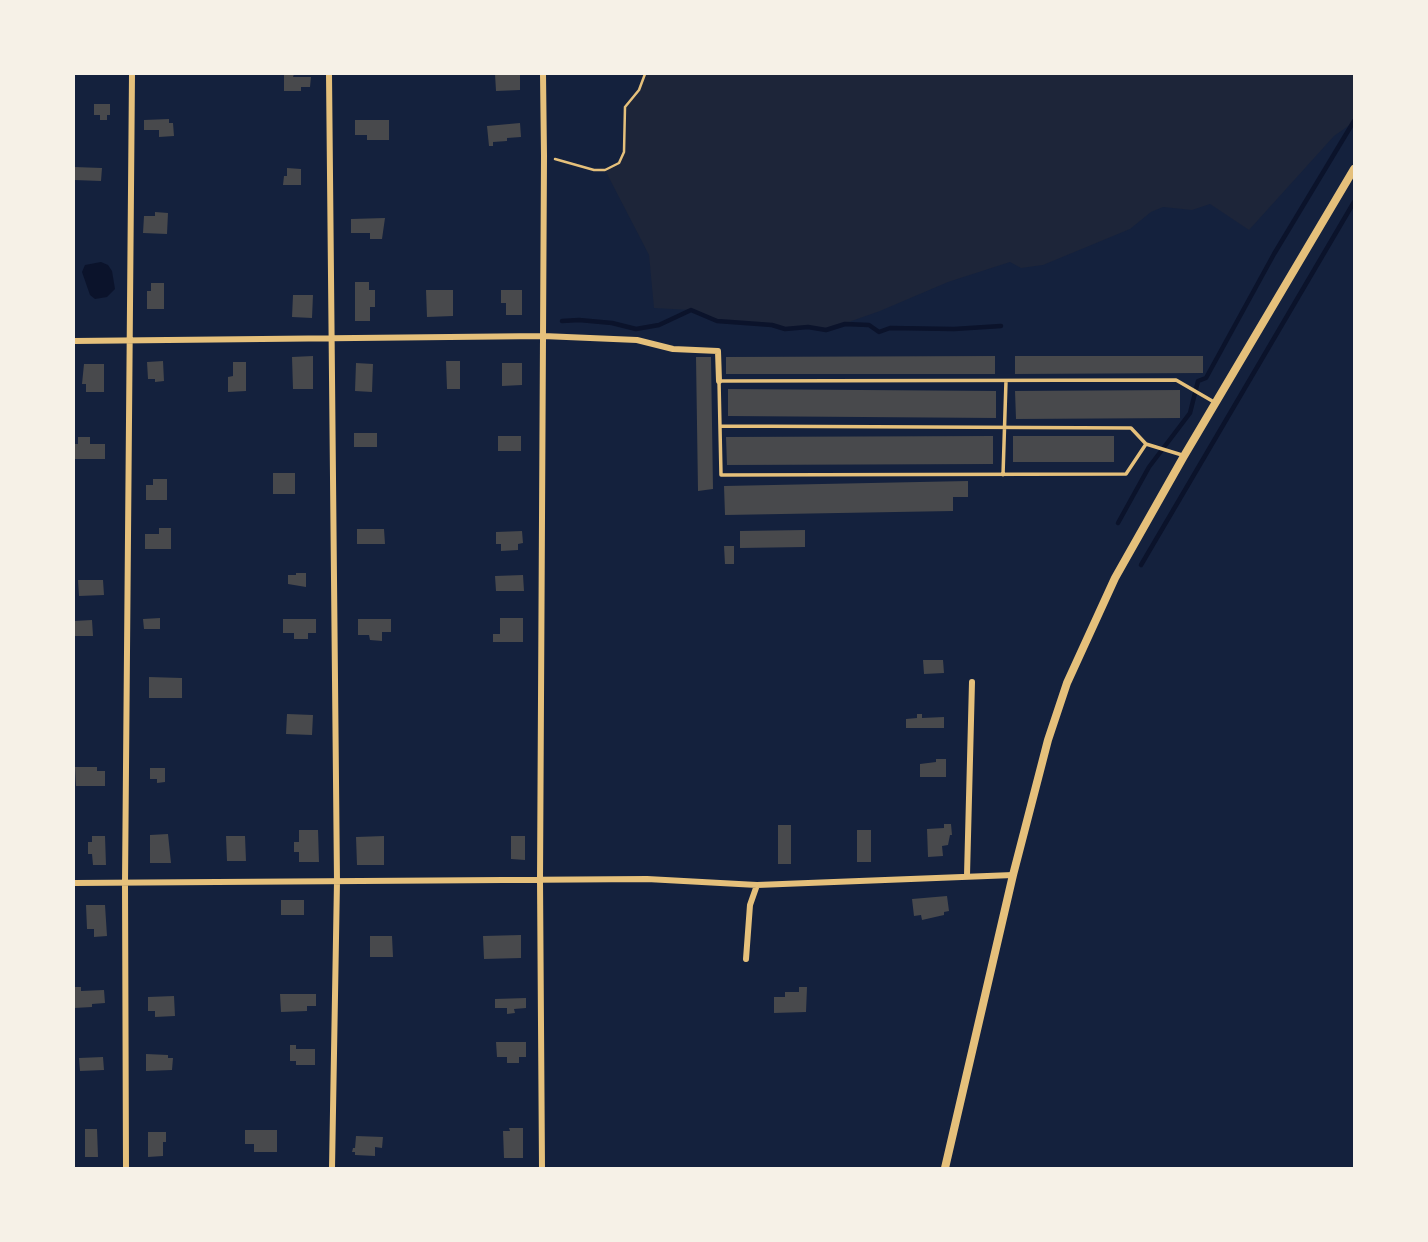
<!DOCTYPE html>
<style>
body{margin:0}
#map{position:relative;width:1428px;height:1242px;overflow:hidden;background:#14213d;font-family:"Roboto Condensed",sans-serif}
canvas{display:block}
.frame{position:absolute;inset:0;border:75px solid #f6f1e7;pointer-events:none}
</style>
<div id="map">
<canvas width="1428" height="1242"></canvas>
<div class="frame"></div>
</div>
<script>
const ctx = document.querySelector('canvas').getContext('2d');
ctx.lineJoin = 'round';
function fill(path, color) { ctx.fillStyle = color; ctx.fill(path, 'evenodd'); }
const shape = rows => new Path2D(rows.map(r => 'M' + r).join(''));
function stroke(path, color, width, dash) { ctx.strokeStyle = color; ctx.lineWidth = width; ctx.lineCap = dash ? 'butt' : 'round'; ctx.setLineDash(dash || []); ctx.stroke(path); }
fill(shape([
 [645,74,1354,74,1354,122,1334,136,1249,230,1210,204,1192,210,1163,207,1151,212,1130,229,1043,265,1021,268,1010,262,948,282,880,311,826,330,808,327,785,329,772,325,717,321,691,310,654,308,649,255,605,170,619,163,624,152,625,107,639,90]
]), '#1d2539');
fill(shape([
 [101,262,108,265,112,271,115,289,107,297,95,299,90,295,82,272,85,265]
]), '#0b132b');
stroke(shape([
 [562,321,579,320,612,323,636,329,659,325,691,310,717,321,772,325,785,329,808,327,826,330,845,324,869,325,879,332,890,328,954,329,1001,326],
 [1118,523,1149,467,1190,413,1198,381,1206,378,1274,254,1354,121],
 [1141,565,1354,202]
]), '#0b132b', 4.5);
fill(shape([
 [284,74,294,74,293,77,311,77,310,87,301,87,301,91,284,91],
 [495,74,520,74,520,90,496,91],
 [94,104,110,104,110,115,107,115,107,120,100,120,100,115,94,115],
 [169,119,169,123,173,123,174,136,159,137,159,130,144,130,144,120],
 [355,120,389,120,389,140,367,140,367,135,355,135],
 [520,123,521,137,507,138,507,141,493,142,493,146,489,146,487,126],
 [74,167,102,168,101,181,74,180],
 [287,168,301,169,301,185,283,185,284,176,287,176],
 [155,212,168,213,167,234,143,233,144,216,155,216],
 [385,218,382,239,370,239,370,233,351,233,351,219],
 [355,282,369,282,369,290,375,290,375,307,370,307,370,321,355,321],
 [151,283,164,283,164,309,147,309,147,291,151,291],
 [426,290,453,290,453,316,427,317],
 [501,290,522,290,522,315,506,315,506,303,501,303],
 [293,295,313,295,312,318,292,317],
 [313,356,313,389,293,389,292,357],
 [995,356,995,374,726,374,726,357],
 [1015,356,1203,356,1203,373,1015,374],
 [696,357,711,357,713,489,698,491],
 [163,361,164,381,155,382,155,379,148,379,147,362],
 [446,361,460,361,460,389,447,389],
 [233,362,246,362,246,391,228,392,228,377,233,376],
 [356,363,373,364,372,392,355,391],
 [502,363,522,363,522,385,502,386],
 [84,364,104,364,104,392,86,392,86,384,82,384],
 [728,389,996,391,996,418,728,416],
 [1180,390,1180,418,1016,419,1015,391],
 [354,433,377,433,377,447,354,447],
 [498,436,521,436,521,451,498,451],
 [993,436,993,464,727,465,726,437],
 [1013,436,1114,436,1114,462,1013,462],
 [78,437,90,437,90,444,105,444,105,459,74,459,74,444,78,444],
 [273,473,295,473,295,494,273,494],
 [153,479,167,479,167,500,146,500,146,485,153,485],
 [968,481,968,497,953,497,953,511,725,515,724,486],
 [159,528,171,528,171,549,145,549,145,534,159,534],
 [357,529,384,529,385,544,357,544],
 [805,530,805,547,740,548,740,531],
 [522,531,523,543,518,544,518,550,501,551,501,544,496,544,496,532],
 [724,546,734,546,734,564,725,564],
 [296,573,306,573,306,587,288,584,288,575,296,575],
 [523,575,524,591,496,591,495,576],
 [78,580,103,580,104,595,79,596],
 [160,618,160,629,144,629,143,619],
 [500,618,523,618,523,642,493,642,493,634,500,634],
 [283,619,316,619,316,633,308,633,308,639,294,639,294,633,283,633],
 [358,619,391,619,391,632,382,632,382,641,370,640,369,635,358,635],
 [92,620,93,636,74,636,74,621],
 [923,660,943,660,944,673,924,674],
 [149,677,182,678,182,698,149,698],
 [287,714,313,715,312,735,286,734],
 [917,714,922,714,922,718,944,717,944,728,906,728,906,719,917,718],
 [936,759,946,759,946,777,920,777,920,764,936,762],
 [75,767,97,767,97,771,105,771,105,786,76,786],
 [150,768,165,768,165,782,157,783,157,779,150,779],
 [944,824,951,824,952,835,950,835,948,845,942,846,943,856,928,857,927,829,944,828],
 [778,825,791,825,791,864,778,864],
 [299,830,318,830,319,862,299,862,299,852,294,852,294,842,299,842],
 [857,830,871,830,871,862,857,862],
 [168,834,171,863,150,863,150,835],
 [92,836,105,836,106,865,93,865,92,854,88,854,88,842,92,842],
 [226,836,245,836,246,861,227,861],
 [384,836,384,865,357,865,356,837],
 [511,836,525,836,525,860,511,859],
 [947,896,949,911,944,912,944,915,922,920,921,915,914,916,912,899],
 [281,900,304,900,304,915,281,915],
 [86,905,105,905,107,936,94,937,94,929,87,929],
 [521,935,521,958,484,959,483,936],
 [370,936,392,936,393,957,370,957],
 [74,987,81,987,81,991,104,990,105,1003,92,1004,92,1007,74,1008],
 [799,987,807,987,806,1012,774,1013,774,997,785,997,785,992,799,992],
 [280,994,316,994,316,1006,307,1006,307,1011,281,1012],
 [174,996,175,1016,155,1017,155,1011,148,1011,148,997],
 [526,998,526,1008,514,1009,515,1013,507,1014,507,1008,495,1008,495,999],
 [496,1042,526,1042,526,1057,519,1057,519,1063,507,1063,507,1057,497,1057],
 [290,1045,296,1045,296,1049,315,1049,315,1065,296,1065,296,1061,290,1061],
 [146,1054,168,1055,168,1058,173,1058,172,1070,146,1071],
 [103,1057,104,1070,80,1071,79,1058],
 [509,1128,523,1128,523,1158,504,1158,503,1131,510,1131],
 [85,1129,97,1129,98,1157,85,1157],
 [245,1130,277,1130,277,1152,254,1152,254,1144,245,1144],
 [148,1132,166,1132,166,1142,163,1142,163,1156,148,1157],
 [356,1136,383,1137,382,1148,375,1147,375,1156,355,1155,355,1152,352,1152,353,1148,355,1148]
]), '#48494c');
stroke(shape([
 [555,159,594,170,605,170,619,163,624,152,625,107,639,90,645,74]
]), '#e5c07b', 2.5);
stroke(shape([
 [720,426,1131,428,1146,444,1182,455],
 [1146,444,1126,474,721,475,719,381,1176,380,1214,402],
 [1003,475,1006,381]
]), '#e5c07b', 3.5);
stroke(shape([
 [329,74,337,881,332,1168],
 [74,341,543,336,637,340,673,349,718,351,719,381],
 [967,875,972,682],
 [74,883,647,879,757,885,1013,875],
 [746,959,750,905,757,885],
 [126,1168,125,883,132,74],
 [542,1168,540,880,544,156,543,74]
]), '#e5c07b', 6);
stroke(shape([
 [945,1168,1013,875,1048,740,1067,683,1115,578,1184,456,1354,169]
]), '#e5c07b', 8);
</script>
